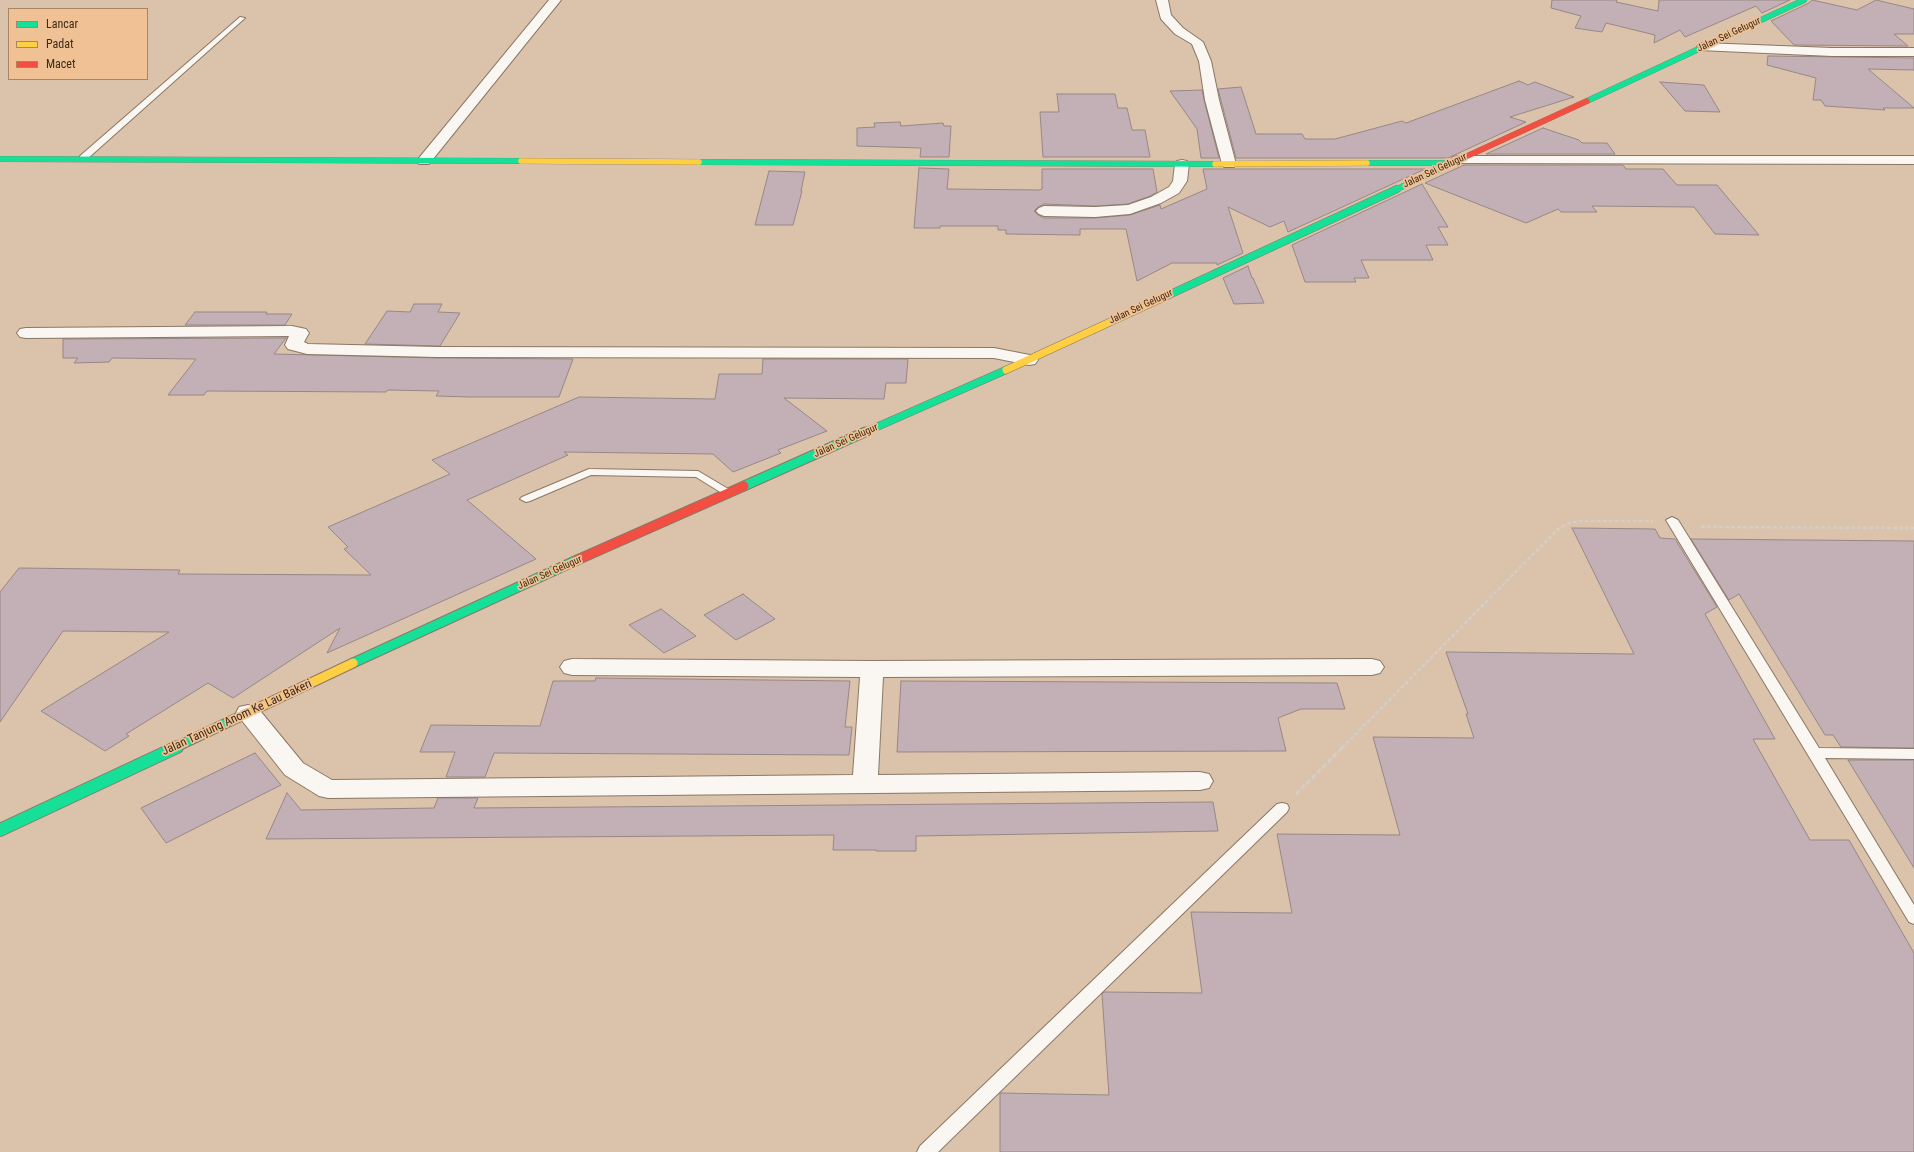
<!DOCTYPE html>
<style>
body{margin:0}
#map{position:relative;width:1914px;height:1152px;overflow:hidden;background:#dbc2aa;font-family:"Roboto Condensed",sans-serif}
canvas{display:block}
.legend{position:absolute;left:8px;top:8px;width:140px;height:72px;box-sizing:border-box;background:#f0c195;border:1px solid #a88563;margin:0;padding:5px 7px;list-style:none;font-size:12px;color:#3c2a19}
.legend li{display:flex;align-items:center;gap:8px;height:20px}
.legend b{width:20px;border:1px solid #a88563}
</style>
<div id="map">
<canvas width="1914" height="1152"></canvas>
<ul class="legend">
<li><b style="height:5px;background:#16e098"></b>Lancar</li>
<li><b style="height:5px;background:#ffcf43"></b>Padat</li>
<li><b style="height:5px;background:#f24e42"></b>Macet</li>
</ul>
</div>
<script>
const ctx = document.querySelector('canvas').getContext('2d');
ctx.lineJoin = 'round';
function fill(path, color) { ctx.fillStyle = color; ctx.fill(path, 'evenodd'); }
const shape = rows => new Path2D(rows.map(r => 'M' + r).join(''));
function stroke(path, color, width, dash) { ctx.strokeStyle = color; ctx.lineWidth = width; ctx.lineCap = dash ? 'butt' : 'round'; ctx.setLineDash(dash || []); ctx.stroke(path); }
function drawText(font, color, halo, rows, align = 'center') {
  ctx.font = font + ' "Roboto Condensed",sans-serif'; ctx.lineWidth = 3.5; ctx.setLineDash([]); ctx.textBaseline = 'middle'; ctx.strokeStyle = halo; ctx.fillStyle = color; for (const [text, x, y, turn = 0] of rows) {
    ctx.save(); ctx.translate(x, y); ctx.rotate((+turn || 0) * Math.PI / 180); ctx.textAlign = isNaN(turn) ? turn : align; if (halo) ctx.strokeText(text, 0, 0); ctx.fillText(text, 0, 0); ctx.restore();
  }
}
const building = shape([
 [1552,0,1617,0,1616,2,1658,11,1659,0,1790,0,1762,13,1756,6,1685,37,1680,30,1654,43,1655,35,1606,23,1602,32,1575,28,1581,16,1551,8,1552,0],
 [1812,0,1857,10,1876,0,1914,9,1914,34,1894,34,1908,46,1794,45,1771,21,1809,3,1812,0],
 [1768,56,1914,58,1914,70,1868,69,1914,108,1883,108,1885,110,1825,106,1821,100,1813,100,1816,78,1767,65,1768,56],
 [1519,81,1528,85,1535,82,1574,97,1510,117,1526,122,1448,158,1236,158,1218,89,1241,87,1256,134,1302,134,1305,139,1335,139,1402,121,1406,123,1519,81],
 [1660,82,1704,85,1720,112,1685,111,1660,82],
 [1202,90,1204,100,1219,158,1201,158,1197,129,1170,91,1202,90],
 [1057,94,1115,94,1118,108,1127,108,1132,130,1145,130,1150,157,1043,157,1040,112,1059,112,1057,94],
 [900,122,901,126,943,123,944,126,951,126,949,157,920,157,921,148,857,146,857,128,875,127,874,123,900,122],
 [1543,128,1579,140,1582,143,1607,143,1615,154,1486,154,1543,128],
 [1464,165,1623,165,1626,169,1663,169,1677,185,1717,185,1759,235,1715,234,1694,207,1592,206,1597,212,1561,212,1558,209,1526,223,1425,183,1464,165],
 [919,168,949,169,947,189,1039,190,1042,189,1042,169,1153,169,1157,192,1150,196,1128,204,1095,206,1044,204,1038,207,1034,211,1038,215,1044,218,1095,218,1130,215,1160,205,1161,209,1207,189,1203,169,1425,169,1288,232,1284,221,1270,227,1228,207,1243,253,1217,265,1217,263,1172,263,1137,281,1126,229,1080,229,1080,235,1006,234,1006,230,998,230,998,226,940,226,940,228,914,228,919,168],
 [769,171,805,172,801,191,802,191,793,225,755,225,769,171],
 [1422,184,1448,227,1438,227,1448,245,1426,245,1433,260,1361,260,1369,278,1354,278,1356,282,1305,282,1292,245,1422,184],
 [1248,266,1252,278,1253,278,1264,303,1234,304,1223,278,1248,266],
 [414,304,442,304,438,312,460,313,440,346,365,344,387,311,410,312,414,304],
 [195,312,267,312,266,314,292,314,285,325,185,325,195,312],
 [286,338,274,354,437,358,573,359,559,397,470,397,436,396,439,391,388,390,386,392,207,391,204,395,168,395,196,359,112,358,109,362,74,363,78,358,63,358,63,339,286,338],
 [763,359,908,359,906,383,886,383,884,399,784,398,827,431,778,450,781,453,733,472,713,454,564,452,568,455,467,500,536,559,327,653,340,628,233,698,208,683,126,734,129,736,105,751,41,711,169,632,63,631,0,722,0,592,19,568,180,570,178,574,371,575,344,549,348,547,328,527,450,474,432,460,579,397,715,399,719,374,762,374,763,359],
 [1572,528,1655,529,1660,538,1675,539,1717,607,1705,614,1775,739,1753,739,1810,840,1849,840,1914,953,1914,1152,1000,1152,1000,1093,1109,1095,1102,994,1104,992,1202,993,1191,912,1292,913,1277,834,1400,835,1373,737,1474,738,1466,714,1468,714,1446,652,1634,654,1572,528],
 [1691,539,1914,541,1914,748,1841,747,1833,735,1825,735,1739,594,1729,600,1691,539],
 [743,594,775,619,736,640,704,615,743,594],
 [661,609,696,636,664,653,629,625,661,609],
 [596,678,850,681,845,727,852,727,849,755,494,753,485,777,446,777,455,752,420,752,431,725,540,726,553,681,595,681,596,678],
 [901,681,1337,683,1345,709,1301,709,1278,718,1286,751,897,752,901,681],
 [255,753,281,785,166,843,141,808,255,753],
 [1848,760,1914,760,1914,868,1848,760],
 [287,793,301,810,434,808,438,798,478,798,474,808,1213,802,1218,831,916,836,916,851,876,851,876,850,833,850,834,835,266,839,287,793]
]);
fill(building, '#c3b0b6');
stroke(building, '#978786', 1);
const lane = shape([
 [240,17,245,18,86,160,80,160,80,156,240,17],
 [589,469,698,471,735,493,733,495,725,495,696,477,591,475,530,501,526,502,520,499,522,497,589,469],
 [1672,517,1678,520,1819,748,1914,749,1914,759,1825,758,1914,905,1914,924,1909,922,1666,520,1672,517],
 [1282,803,1287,804,1289,808,1287,812,938,1152,917,1152,920,1146,1277,804,1282,803]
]);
const street = shape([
 [549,0,561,0,429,164,419,164,417,161,419,158,549,0],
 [1156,0,1168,0,1171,15,1183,28,1203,42,1211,61,1219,100,1236,164,1234,167,1224,167,1222,164,1205,100,1199,61,1192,44,1175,34,1161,19,1156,0],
 [1703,43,1832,48,1914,48,1914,56,1832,56,1699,50,1697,47,1699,44,1703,43],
 [1458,156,1914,156,1914,164,1453,163,1451,160,1453,157,1458,156],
 [1182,160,1187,161,1189,164,1187,181,1179,193,1161,203,1130,214,1095,217,1044,216,1039,214,1036,211,1039,208,1044,206,1095,207,1128,205,1151,197,1169,187,1173,181,1175,164,1177,161,1182,160],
 [292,326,306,329,309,333,304,342,308,344,437,347,994,348,1035,356,1038,360,1035,364,1029,365,994,358,437,357,307,354,288,349,285,345,289,336,26,338,20,337,17,333,20,329,26,328,292,326],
 [572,659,872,661,1372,659,1380,661,1384,667,1380,673,1372,675,883,677,878,775,1200,772,1209,774,1213,781,1209,788,1200,790,328,798,319,796,285,775,236,713,239,707,248,705,257,707,303,763,332,780,853,775,860,677,572,675,564,673,560,667,564,661,572,659]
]);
const fastFar3 = shape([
 [1587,101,1804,0],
 [0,159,521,161],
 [699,162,1215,164],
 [1367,163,1443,163],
 [1395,190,1450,164]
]);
const fastFar2 = shape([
 [1160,299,1397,189],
 [863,433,1006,370]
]);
const fastFar1 = shape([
 [744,486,865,432],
 [353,663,577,560],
 [174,748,239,717]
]);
const fast = shape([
 [0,830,177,747]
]);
const slowFar2 = shape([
 [521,161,699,162],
 [1215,164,1367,163]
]);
const slowFar1 = shape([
 [1006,370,1160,299]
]);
const slow = shape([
 [239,717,353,663]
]);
const jamFar1 = shape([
 [1450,164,1587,101]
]);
const jam = shape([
 [577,560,744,486]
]);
stroke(lane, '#8a7865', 2);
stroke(street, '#8a7865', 2);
stroke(fastFar3, '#8a7865', 6);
stroke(fastFar2, '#8a7865', 8);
stroke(fastFar1, '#8a7865', 11);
stroke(fast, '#8a7865', 14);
stroke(slowFar2, '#8a7865', 6);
stroke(slowFar1, '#8a7865', 8);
stroke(slow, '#8a7865', 11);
stroke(jamFar1, '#8a7865', 6);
stroke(jam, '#8a7865', 11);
stroke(shape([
 [1701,527,1914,528],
 [1342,748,1558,529,1569,523,1581,521,1653,521]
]), '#d5cdc6', 2.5, [4, 2]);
stroke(shape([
 [1296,794,1343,747]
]), '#d5cdc6', 3, [5, 2.5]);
fill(lane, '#faf6f2');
fill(street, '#faf6f2');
stroke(fastFar3, '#16e098', 5.5);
stroke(fastFar2, '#16e098', 7);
stroke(fastFar1, '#16e098', 9);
stroke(fast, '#16e098', 12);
stroke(slowFar2, '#ffcf43', 5.5);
stroke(slowFar1, '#ffcf43', 7);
stroke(slow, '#ffcf43', 9);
stroke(jamFar1, '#f24e42', 5.5);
stroke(jam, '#f24e42', 9);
drawText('10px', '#3c2a19', '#f0c195', [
 ["Jalan Sei Gelugur",1729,35,-25],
 ["Jalan Sei Gelugur",1435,171,-25],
 ["Jalan Sei Gelugur",1141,307,-25],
 ["Jalan Sei Gelugur",846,441,-24],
 ["Jalan Sei Gelugur",550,573,-24]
]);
drawText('12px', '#3c2a19', '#f0c195', [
 ["Jalan Tanjung Anom Ke Lau Bakeri",237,718,-25]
]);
</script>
